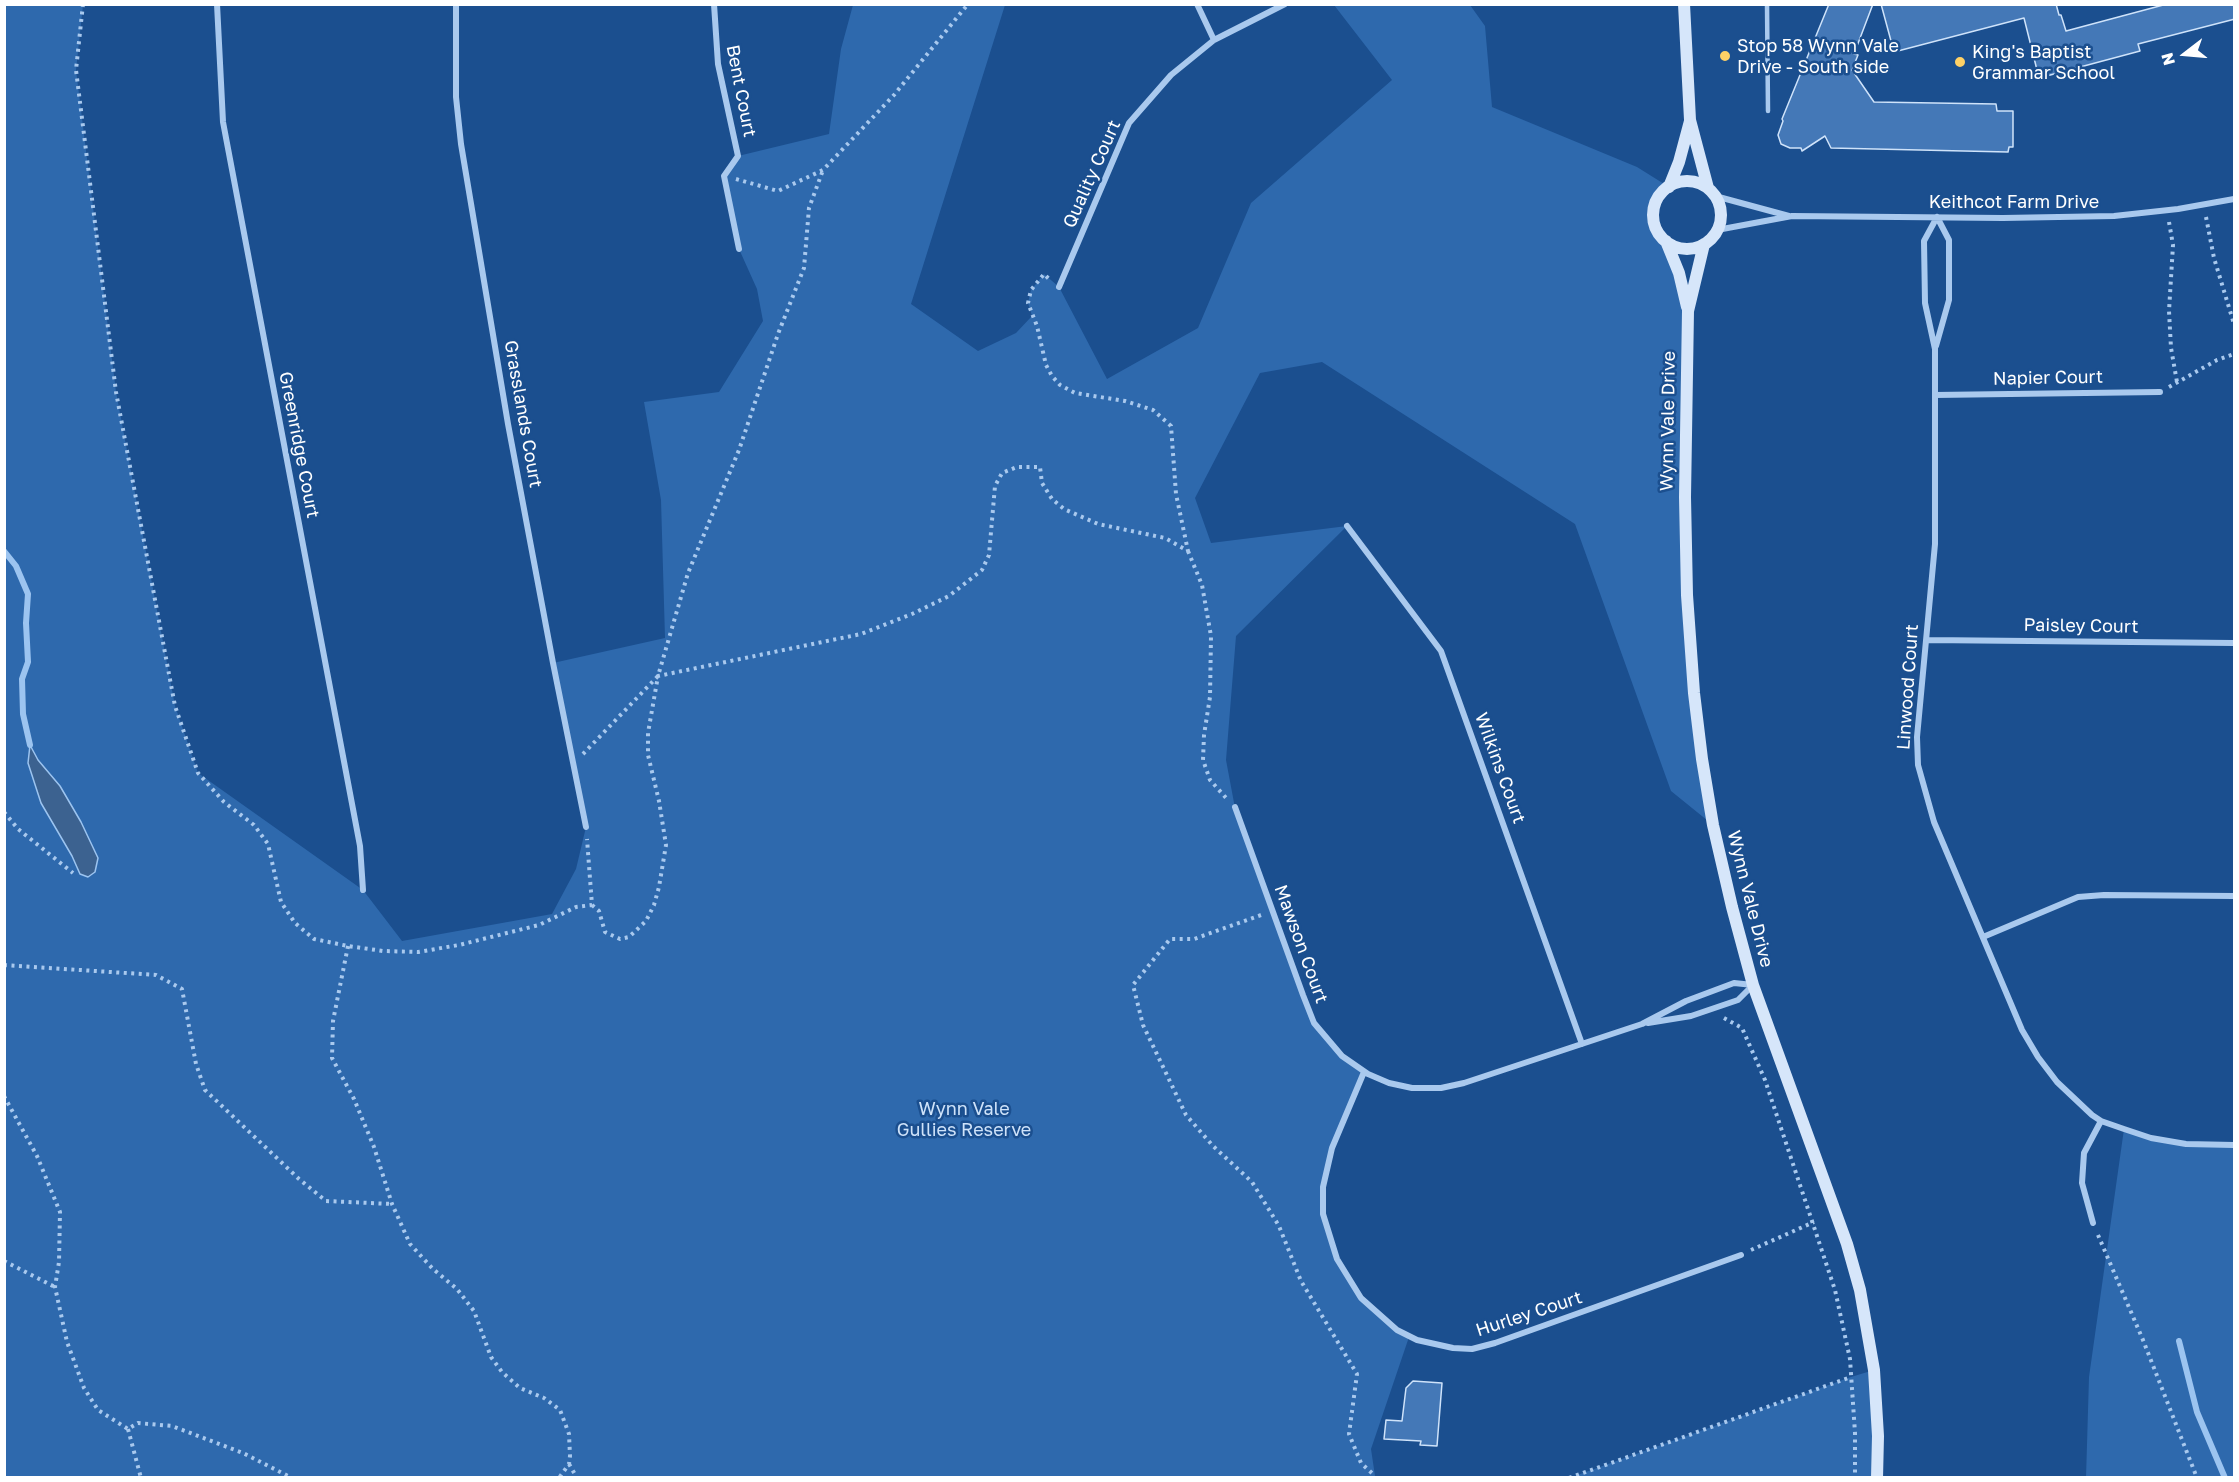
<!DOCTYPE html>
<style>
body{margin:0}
#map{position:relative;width:2239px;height:1482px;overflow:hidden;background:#1b4f8f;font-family:"Golos Text",sans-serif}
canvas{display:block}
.frame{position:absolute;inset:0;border:6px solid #fff;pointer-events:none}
.north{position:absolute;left:2155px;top:24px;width:60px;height:60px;-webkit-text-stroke:4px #1b4f8f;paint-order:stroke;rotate:254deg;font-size:16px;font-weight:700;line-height:24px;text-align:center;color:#fff}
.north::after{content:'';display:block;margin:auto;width:21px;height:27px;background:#fff;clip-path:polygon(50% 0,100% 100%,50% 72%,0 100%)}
</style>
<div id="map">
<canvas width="2239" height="1482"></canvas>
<div class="frame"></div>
<div class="north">N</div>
</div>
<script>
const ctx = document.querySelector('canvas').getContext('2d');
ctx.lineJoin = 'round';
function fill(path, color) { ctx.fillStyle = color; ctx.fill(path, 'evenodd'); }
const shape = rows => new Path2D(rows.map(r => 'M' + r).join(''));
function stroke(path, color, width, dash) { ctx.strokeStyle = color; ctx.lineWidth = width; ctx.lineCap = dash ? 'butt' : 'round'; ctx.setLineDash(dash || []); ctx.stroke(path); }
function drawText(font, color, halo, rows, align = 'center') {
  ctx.font = font + ' "Golos Text",sans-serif'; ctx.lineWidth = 5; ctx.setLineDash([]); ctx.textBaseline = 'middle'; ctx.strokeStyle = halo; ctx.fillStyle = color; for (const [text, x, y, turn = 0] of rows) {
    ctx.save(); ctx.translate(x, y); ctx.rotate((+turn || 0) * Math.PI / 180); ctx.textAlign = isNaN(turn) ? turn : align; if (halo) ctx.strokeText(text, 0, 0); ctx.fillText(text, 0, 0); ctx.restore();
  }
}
fill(shape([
 [5,5,83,5,76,70,116,392,175,706,198,773,363,890,402,941,552,914,576,869,586,827,553,663,665,638,661,500,644,402,719,392,763,321,757,289,739,249,724,176,738,156,829,134,841,49,853,5,1005,5,911,304,978,351,1016,333,1032,316,1028,303,1031,290,1044,274,1059,287,1107,379,1198,328,1251,203,1392,80,1334,5,1470,5,1485,26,1492,107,1637,167,1669,187,1657,200,1654,218,1660,234,1666,241,1688,311,1687,595,1713,825,1671,791,1575,524,1322,362,1260,373,1195,498,1211,543,1347,526,1236,636,1226,760,1235,808,1314,1023,1342,1056,1364,1072,1332,1148,1323,1187,1323,1214,1337,1259,1361,1298,1409,1337,1371,1449,1375,1476,1397,1477,5,1478],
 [2124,1129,2151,1138,2234,1145,2234,1477,2086,1478,2089,1377],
 [1874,1370,1877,1477,1569,1478,1851,1377]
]), '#2e69ad');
const water = shape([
 [30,745,38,760,60,786,81,822,98,858,95,872,88,877,80,874,72,856,41,803,28,763,30,745]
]);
fill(water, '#3c6290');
stroke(water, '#9cc4f0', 1.5);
stroke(shape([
 [4,551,16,566,28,594,26,623,28,662,22,679,23,714,30,745],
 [2179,1341,2197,1412,2225,1478]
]), '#9cc4f0', 6);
const building = shape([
 [1829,4,1873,4,1854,54,1858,55,1852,70,1874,102,1996,104,1997,111,2013,111,2013,147,2009,147,2008,152,1831,148,1825,136,1802,151,1801,148,1790,148,1781,144,1778,135,1783,121,1782,119,1829,4],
 [1881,4,2056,4,2059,15,2061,15,2066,31,2167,4,2235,4,2235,19,2138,44,2140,51,2039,78,2024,18,1894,52,1881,4],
 [1413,1381,1442,1383,1437,1446,1420,1445,1421,1441,1384,1439,1386,1420,1402,1421,1406,1388,1413,1381]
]);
fill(building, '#4478b7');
stroke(building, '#cfe3fa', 1.5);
stroke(shape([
 [83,4,76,70,116,392,175,706,198,773,224,802,254,825,268,844,281,902,295,923,314,939,348,946,383,951,418,952,459,945,539,925,576,907,592,905,587,839],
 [736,179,778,191,823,170,894,95,968,4],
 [2206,217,2214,258,2234,324],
 [2169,222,2173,245,2169,311,2171,348,2177,382],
 [2169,387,2217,360,2234,354],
 [1188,551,1202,585,1211,636,1210,697,1204,735,1203,760,1210,780,1227,799],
 [583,754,658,676,688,573,739,450,778,334,804,268,809,208,823,170],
 [4,812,18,829,73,873],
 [592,905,599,911,605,932,620,939,629,937,646,921,654,905,659,887,666,845,659,801,648,755,648,733,658,676,861,634,912,614,949,596,982,570,989,555,995,486,1002,473,1017,467,1040,467,1042,483,1052,499,1064,509,1098,524,1165,538,1188,551,1176,494,1171,426,1153,410,1125,401,1075,393,1060,385,1052,376,1046,365,1037,326,1028,303,1031,290,1044,274,1049,279],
 [1261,915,1194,939,1170,939,1133,985,1143,1025,1186,1115,1213,1146,1252,1182,1279,1226,1301,1281,1357,1374,1349,1434,1361,1463,1375,1476],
 [348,946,333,1021,332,1058,354,1099,374,1147,392,1204,410,1244,433,1269,457,1289,474,1311,491,1357,502,1372,520,1388,544,1398,560,1410,569,1434,570,1456,569,1464,559,1478],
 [4,965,156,975,182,989,196,1064,205,1090,299,1179,326,1201,392,1204],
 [1724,1018,1742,1028,1765,1080,1835,1290,1850,1359,1855,1433,1855,1478],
 [4,1096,37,1156,60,1212,59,1262,55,1287,67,1342,84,1388,98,1410,128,1429,138,1423,172,1426,243,1453,292,1478],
 [2098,1235,2143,1340,2197,1478],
 [1751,1250,1814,1222],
 [4,1261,55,1287],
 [128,1429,141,1478],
 [569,1464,577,1478],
 [1369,1478,1397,1478],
 [1569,1478,1851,1377]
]), '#a9c9ee', 4, [3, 4.5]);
stroke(shape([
 [1767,4,1768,111]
]), '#a9c9ee', 4.5);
stroke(shape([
 [217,4,223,122,360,846,363,890],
 [456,4,456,97,461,144,508,424,553,663,586,827],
 [714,4,718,64,738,156,724,176,739,249],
 [1197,4,1214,40],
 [1715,196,1789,216],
 [1937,217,1924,241,1925,303,1935,349,1935,544,1917,737,1918,765,1934,822,2022,1030,2038,1057,2057,1082,2092,1115,2101,1121,2124,1129,2151,1138,2186,1144,2234,1145],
 [1717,230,1792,216,2003,218,2114,216,2178,209,2234,199],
 [1059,287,1129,123,1171,75,1214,40,1285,4],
 [1936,346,1949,300,1949,240,1937,217],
 [1935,395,2160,392],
 [1347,526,1441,651,1582,1044],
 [1927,640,2234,643],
 [1235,807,1303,995,1314,1023,1342,1056,1368,1074,1389,1083,1412,1088,1441,1088,1464,1083,1642,1024,1686,1001,1734,983,1753,985],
 [1983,937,2078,897,2104,895,2234,896],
 [1648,1023,1691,1016,1738,1000,1753,985],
 [1364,1072,1332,1148,1323,1187,1323,1214,1337,1259,1361,1298,1397,1330,1417,1340,1453,1348,1472,1349,1495,1343,1741,1255],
 [2093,1223,2082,1183,2084,1153,2101,1121]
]), '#a9c9ee', 6);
stroke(shape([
 [1684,4,1690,120,1708,188],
 '1653 215a34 34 0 1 1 68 0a34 34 0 1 1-68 0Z',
 [1669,187,1679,162,1690,121],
 [1666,241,1679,273,1687,307],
 [1704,244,1688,311,1685,497,1687,595,1694,693,1702,759,1713,825,1732,907,1753,985,1847,1244,1860,1290,1874,1370,1878,1436,1877,1478]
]), '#d6e6fa', 12);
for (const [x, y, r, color] of [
 [1725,56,6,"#ffd166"],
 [1960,62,6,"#ffd166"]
]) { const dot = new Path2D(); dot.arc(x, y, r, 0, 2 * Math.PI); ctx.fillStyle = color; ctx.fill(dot); stroke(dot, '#1b4f8f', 2); }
drawText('18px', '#fff', '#1b4f8f', [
 ["Stop 58 Wynn Vale",1737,46],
 ["Drive - South side",1737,67],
 ["King's Baptist",1972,52],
 ["Grammar School",1972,73]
], 'left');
drawText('18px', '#fff', '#1b4f8f', [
 ["Bent Court",741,91,79],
 ["Quality Court",1092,174,-66],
 ["Keithcot Farm Drive",2014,202],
 ["Napier Court",2048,378,-1],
 ["Grasslands Court",523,414,80],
 ["Wynn Vale Drive",1668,421,-89],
 ["Greenridge Court",299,445,79],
 ["Paisley Court",2081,626,1],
 ["Linwood Court",1908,687,-86],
 ["Wilkins Court",1500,768,70],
 ["Wynn Vale Drive",1750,899,76],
 ["Mawson Court",1301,944,70],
 ["Hurley Court",1529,1314,-18]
]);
drawText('18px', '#cfe3fa', '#1b4f8f', [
 ["Wynn Vale",964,1109],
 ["Gullies Reserve",964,1130]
]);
</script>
